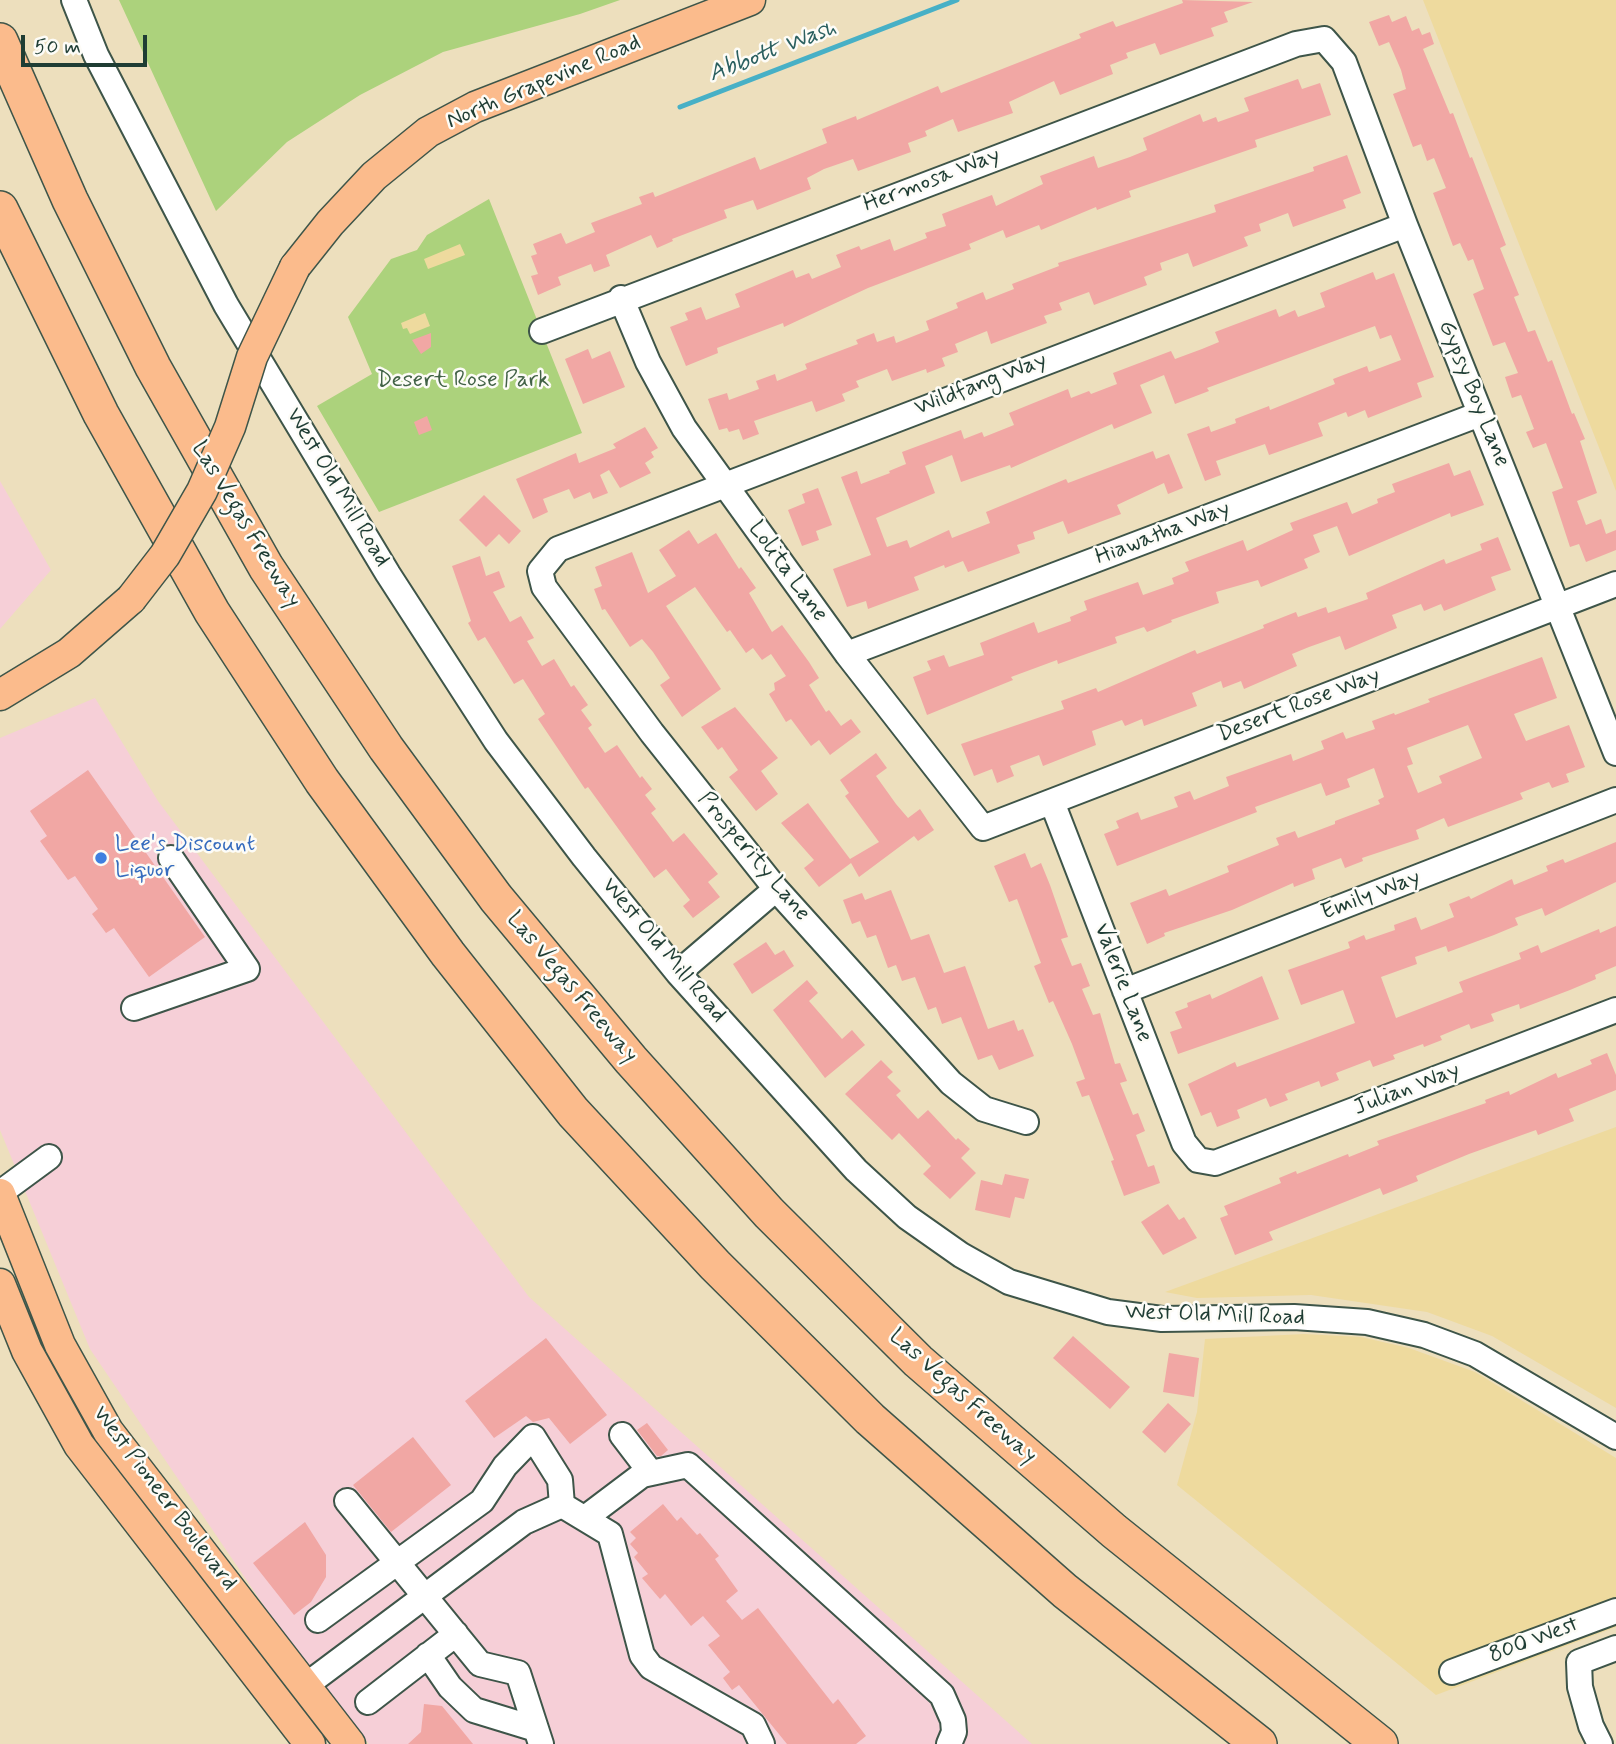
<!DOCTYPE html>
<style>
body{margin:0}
#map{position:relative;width:1616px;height:1744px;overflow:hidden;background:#eddfbd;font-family:Mynerve,sans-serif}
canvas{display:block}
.scale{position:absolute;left:21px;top:35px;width:126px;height:32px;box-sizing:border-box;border:4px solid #1f3d34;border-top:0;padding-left:9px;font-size:21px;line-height:24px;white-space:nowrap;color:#1f3d34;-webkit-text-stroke:5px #fdfcf7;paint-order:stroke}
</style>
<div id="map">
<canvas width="1616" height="1744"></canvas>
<div class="scale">50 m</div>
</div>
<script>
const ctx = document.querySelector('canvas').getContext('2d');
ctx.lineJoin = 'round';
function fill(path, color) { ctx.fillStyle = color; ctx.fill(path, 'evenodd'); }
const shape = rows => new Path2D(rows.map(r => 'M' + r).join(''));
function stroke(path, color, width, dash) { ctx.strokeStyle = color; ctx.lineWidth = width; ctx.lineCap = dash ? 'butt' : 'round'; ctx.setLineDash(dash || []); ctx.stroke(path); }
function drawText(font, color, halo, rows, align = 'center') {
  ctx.font = font + ' Mynerve,sans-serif'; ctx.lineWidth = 5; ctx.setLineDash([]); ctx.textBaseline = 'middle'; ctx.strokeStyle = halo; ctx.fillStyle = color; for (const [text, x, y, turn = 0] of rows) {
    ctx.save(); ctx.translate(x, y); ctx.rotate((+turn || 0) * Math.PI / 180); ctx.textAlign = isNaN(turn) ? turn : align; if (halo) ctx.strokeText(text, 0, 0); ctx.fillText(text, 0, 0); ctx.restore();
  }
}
fill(shape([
 [0,481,51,570,0,629],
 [95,698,158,801,529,1297,1032,1744,369,1744,281,1631,90,1349,0,1130,0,738]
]), '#f6cfd7');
fill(shape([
 [119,0,620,0,580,14,443,52,360,95,287,142,216,211],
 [489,199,582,433,379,512,317,406,372,374,348,317,391,259,417,250,427,235]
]), '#acd27c');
fill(shape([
 [1423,0,1616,0,1616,491,1598,445],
 [460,244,465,255,428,269,424,259],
 [425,313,430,326,410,334,407,328,403,329,401,323],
 [1616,1127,1616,1408,1492,1336,1427,1312,1311,1295,1197,1298,1165,1292],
 [1304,1334,1361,1337,1409,1348,1475,1372,1616,1458,1616,1627,1436,1695,1177,1485,1197,1412,1205,1339]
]), '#eeda9e');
stroke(shape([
 [680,107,957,0]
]), '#47b0c6', 5);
fill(shape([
 [1182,0,1253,2,1224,12,1228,22,1211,28,1214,36,1160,55,1155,43,1126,53,1128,58,1110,65,1113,74,1060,95,1054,81,1009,102,1013,113,958,132,953,119,925,131,927,136,908,143,911,152,858,171,853,159,824,169,807,178,811,189,757,210,753,200,724,210,727,218,672,239,673,241,657,248,651,235,606,255,610,266,594,272,591,264,558,277,561,285,538,295,531,276,538,274,531,256,537,254,533,244,561,233,566,244,595,232,591,223,642,204,639,197,653,192,655,197,755,157,760,170,827,143,822,129,856,116,857,120,938,86,941,93,1081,38,1079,34,1113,21,1116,27,1183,3],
 [1389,15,1392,22,1406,16,1412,31,1419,28,1422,35,1430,32,1434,44,1423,49,1450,114,1453,113,1470,158,1472,157,1506,245,1500,248,1519,295,1514,297,1528,332,1535,330,1548,362,1552,360,1572,414,1574,413,1585,439,1580,441,1597,493,1577,501,1586,525,1601,519,1606,534,1616,530,1616,550,1586,562,1579,544,1570,547,1552,492,1563,488,1552,459,1546,443,1533,448,1526,432,1534,429,1521,395,1512,398,1505,377,1518,373,1505,342,1493,346,1473,294,1484,289,1473,259,1468,261,1460,243,1453,246,1433,193,1446,188,1434,158,1427,161,1421,144,1413,147,1393,94,1406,89,1401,70,1389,42,1379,46,1369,22],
 [1298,79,1302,89,1320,83,1331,115,1255,140,1257,147,1129,191,1131,197,1097,210,1096,207,1041,230,1039,225,1006,238,1003,230,969,244,971,249,868,288,784,327,783,323,717,348,718,353,686,366,670,327,688,320,685,313,701,307,706,320,740,307,735,294,793,270,796,278,809,273,812,279,841,267,836,255,859,246,861,250,890,239,894,251,927,238,925,233,946,226,942,214,992,195,996,206,1043,184,1040,176,1094,156,1098,168,1130,157,1147,150,1143,138,1200,114,1203,122,1216,117,1218,122,1249,111,1244,98],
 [1347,155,1361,193,1343,200,1346,208,1293,227,1288,213,1259,224,1261,231,1244,237,1248,246,1193,267,1188,253,1160,263,1162,270,1144,277,1147,285,1094,305,1089,292,1059,303,1062,310,1044,316,1047,323,991,344,987,331,955,344,958,352,942,358,945,366,927,373,926,369,892,381,887,369,856,381,859,387,842,394,845,401,816,412,812,401,754,421,759,434,743,440,739,429,729,432,727,428,719,430,708,399,727,393,729,400,759,389,756,381,775,374,777,381,807,369,805,364,858,344,856,340,874,333,877,342,894,336,896,343,929,330,926,321,958,308,956,303,983,292,986,300,1014,289,1012,284,1059,266,1058,263,1216,212,1214,205,1314,171,1313,167],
 [1373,272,1376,280,1394,273,1434,377,1417,383,1422,397,1368,418,1365,410,1348,417,1346,412,1318,423,1323,436,1269,455,1265,444,1216,461,1221,475,1205,481,1187,434,1209,426,1211,432,1236,423,1235,419,1269,406,1270,410,1335,384,1333,379,1367,366,1369,372,1401,360,1391,335,1380,339,1375,326,1207,388,1209,391,1175,404,1164,375,1140,385,1152,413,1114,429,1112,424,1011,468,1010,465,961,482,952,455,925,466,935,493,876,518,887,547,907,540,910,548,949,530,952,538,990,523,986,512,1066,479,1068,483,1153,451,1156,459,1169,454,1183,488,1168,494,1164,483,1117,505,1121,514,1105,520,1068,534,1063,521,1033,532,1035,539,1017,545,1020,553,968,572,963,561,945,568,944,565,914,577,919,590,868,609,866,601,847,607,833,569,871,555,841,477,857,471,861,484,890,473,889,471,906,464,902,452,961,430,964,439,982,432,984,437,1014,425,1009,413,1068,389,1071,398,1089,391,1091,394,1117,384,1113,373,1171,351,1175,359,1202,349,1219,342,1215,332,1276,309,1279,317,1295,310,1298,317,1325,307,1320,293],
 [431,333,431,347,421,354,412,340],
 [588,349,592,359,610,351,625,387,583,404,565,359],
 [427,416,432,430,419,435,414,422],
 [645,427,658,448,651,452,654,457,645,463,651,473,620,488,609,470,600,475,608,493,593,499,590,492,574,499,569,489,543,499,548,512,533,519,516,479,576,453,579,463,616,448,613,444],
 [1449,463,1454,476,1470,470,1484,505,1451,517,1450,513,1349,556,1337,526,1313,535,1320,552,1304,559,1308,568,1261,587,1258,580,1216,592,1219,603,1171,620,1172,622,1147,632,1144,627,1115,637,1117,643,1058,664,1057,660,1011,677,1013,680,927,715,913,677,931,670,927,661,944,655,949,667,984,655,980,643,1034,622,1038,633,1071,621,1070,617,1087,610,1084,601,1138,582,1143,595,1174,584,1172,578,1189,571,1185,562,1243,540,1247,551,1293,530,1290,523,1347,502,1352,514,1378,503,1377,499,1395,492,1392,484],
 [818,488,832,525,816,531,819,540,802,546,788,510,805,503,802,494],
 [484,495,521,531,509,544,499,534,486,547,459,520],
 [689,530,698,544,716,533,739,569,741,567,756,588,749,593,772,632,782,625,809,662,819,678,809,685,826,712,829,710,841,726,851,719,861,732,830,755,819,740,811,746,791,719,786,722,769,694,775,690,774,683,786,676,771,654,762,660,753,648,746,653,730,630,727,632,695,587,666,606,721,689,682,717,660,685,670,678,653,652,642,639,630,647,605,609,602,610,594,589,602,586,595,567,632,552,648,593,676,576,659,550],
 [1498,537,1511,570,1491,577,1496,590,1444,611,1441,604,1424,611,1421,604,1392,615,1397,628,1345,650,1340,636,1309,647,1292,654,1297,666,1244,689,1241,681,1223,688,1221,681,1192,693,1197,706,1144,726,1142,719,1125,726,1122,720,1092,731,1096,745,1043,766,1039,755,1010,766,1014,776,997,783,992,769,974,776,961,744,1064,709,1061,701,1096,688,1098,692,1195,650,1197,654,1264,628,1263,625,1296,612,1298,617,1326,607,1328,613,1368,599,1366,593,1444,559,1446,564,1482,550,1480,544],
 [480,556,486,576,499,571,505,587,493,592,510,622,521,616,534,638,527,641,542,666,554,659,571,687,574,685,588,705,581,710,592,725,588,728,605,753,617,745,640,778,642,776,652,789,645,795,656,809,651,813,673,842,684,833,718,874,708,882,720,897,693,918,683,906,690,900,666,869,654,878,588,787,585,789,538,719,545,714,523,679,514,684,485,637,478,641,468,623,471,621,452,566],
 [1542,657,1557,698,1514,714,1526,741,1569,725,1585,767,1566,774,1569,782,1552,788,1549,782,1520,793,1523,799,1448,827,1444,818,1416,830,1419,839,1362,858,1363,861,1345,868,1341,858,1312,869,1315,879,1294,887,1293,883,1232,910,1164,933,1165,936,1147,944,1130,903,1166,889,1169,896,1229,872,1227,866,1279,845,1276,838,1295,831,1298,838,1335,824,1335,821,1380,804,1378,800,1384,797,1374,768,1347,779,1350,787,1326,796,1321,783,1255,807,1257,812,1117,866,1104,834,1119,828,1116,821,1138,812,1141,820,1178,807,1174,797,1190,791,1194,800,1229,786,1226,777,1291,754,1293,761,1324,749,1321,741,1343,732,1346,739,1375,729,1372,721,1394,713,1395,715,1430,702,1428,699],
 [1468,725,1482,758,1439,776,1442,783,1418,793,1407,766,1413,764,1407,748],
 [735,707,778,758,761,771,778,794,756,811,729,777,738,770,722,747,718,750,701,727],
 [876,753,887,768,876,776,896,804,908,818,920,809,934,830,918,841,914,836,859,877,851,863,819,887,804,868,814,860,781,823,808,803,850,859,879,842,845,796,849,793,840,780],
 [88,770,205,937,149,977,114,928,106,933,92,914,98,909,75,876,68,880,40,841,47,836,30,811],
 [1616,842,1616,882,1545,916,1542,908,1515,918,1518,925,1494,935,1448,952,1446,946,1415,957,1417,964,1381,977,1396,1018,1463,992,1459,982,1521,959,1519,953,1538,945,1541,953,1599,929,1600,933,1616,926,1616,966,1595,975,1596,979,1570,990,1520,1009,1519,1004,1491,1014,1494,1021,1471,1029,1469,1024,1440,1036,1442,1040,1424,1047,1423,1044,1393,1055,1395,1059,1373,1067,1370,1060,1336,1073,1339,1080,1321,1087,1319,1081,1285,1094,1288,1100,1270,1107,1266,1098,1237,1110,1240,1118,1217,1127,1211,1112,1201,1116,1188,1084,1235,1062,1237,1067,1355,1023,1343,990,1301,1005,1288,970,1350,948,1348,942,1364,935,1366,940,1395,930,1394,925,1416,917,1421,930,1454,917,1449,904,1469,896,1471,899,1512,879,1514,885,1548,871,1546,866,1563,859,1565,863],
 [1025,853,1031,868,1041,863,1050,885,1068,937,1061,939,1072,966,1081,963,1090,986,1082,989,1093,1015,1100,1013,1115,1064,1120,1063,1127,1081,1120,1083,1133,1115,1138,1113,1145,1131,1136,1135,1148,1167,1154,1165,1160,1183,1124,1196,1111,1161,1114,1160,1089,1095,1082,1097,1076,1082,1085,1079,1072,1044,1053,1001,1049,1003,1034,966,1041,963,1017,899,1009,902,994,866],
 [891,890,911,940,929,934,944,973,965,966,988,1029,1014,1020,1018,1031,1023,1029,1034,1056,999,1070,992,1055,978,1060,961,1017,942,1024,936,1007,928,1010,915,977,902,981,896,965,888,968,876,935,867,938,860,921,852,924,843,900,862,893,865,900],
 [766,942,775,955,784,950,794,966,752,994,733,964],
 [1262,976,1279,1019,1178,1054,1170,1032,1182,1028,1175,1012,1188,1007,1187,1003,1210,994,1212,999],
 [807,980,818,993,809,1001,842,1039,852,1030,865,1045,825,1078,773,1010],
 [1607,1053,1616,1075,1616,1090,1569,1109,1574,1121,1538,1135,1536,1130,1469,1154,1416,1176,1418,1181,1383,1195,1380,1188,1269,1232,1273,1240,1235,1255,1220,1218,1228,1215,1224,1206,1281,1183,1279,1178,1296,1171,1297,1174,1348,1154,1349,1157,1379,1145,1377,1141,1486,1103,1485,1100,1509,1091,1510,1095,1556,1073,1558,1078,1592,1064,1590,1060],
 [881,1060,893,1072,887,1077,901,1091,896,1095,918,1119,928,1110,956,1140,958,1138,970,1149,961,1158,976,1173,950,1199,923,1174,931,1166,899,1133,892,1140,845,1094],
 [1005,1174,1029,1179,1024,1199,1015,1197,1010,1218,975,1210,981,1180,1002,1185],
 [1168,1204,1179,1220,1184,1217,1197,1238,1163,1255,1141,1222],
 [1073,1336,1130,1387,1110,1409,1053,1358],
 [546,1338,607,1415,570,1444,549,1418,533,1422,526,1416,494,1438,465,1401],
 [1169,1353,1199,1358,1194,1397,1163,1392],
 [1168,1403,1191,1424,1165,1453,1142,1432],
 [647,1423,668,1450,661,1456,657,1456,637,1430],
 [413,1437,451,1485,391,1532,353,1485],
 [663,1504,677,1521,681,1517,697,1535,700,1533,719,1556,715,1559,738,1591,726,1601,742,1620,758,1608,833,1704,838,1699,866,1736,856,1744,787,1744,739,1685,732,1690,723,1678,730,1672,708,1645,720,1636,703,1616,691,1626,665,1594,660,1599,642,1578,648,1574,634,1557,638,1553,630,1544,636,1538,630,1532],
 [305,1522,326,1555,326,1577,311,1602,294,1615,253,1563],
 [424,1704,442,1706,473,1744,408,1744,421,1732]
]), '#f1a7a4');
const minor = shape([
 [74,0,96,55,226,305,388,574,496,741,584,857,678,973,856,1170,907,1217,961,1255,1009,1282,1108,1312,1162,1319,1294,1317,1367,1322,1424,1335,1475,1354,1616,1437],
 [621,298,648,362,684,428,847,654,983,828,1616,584],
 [542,331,1296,44,1324,39,1344,62,1405,225,1616,753],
 [847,654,1480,414],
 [1052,802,1184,1143,1198,1160,1215,1163,1616,1010],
 [678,973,776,889],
 [1125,991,1616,800],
 [134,1008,247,969,171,858],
 [1026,1122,984,1109,951,1083,776,889,652,733,544,587,540,571,558,549,1405,225],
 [0,1193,49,1157],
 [622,1435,651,1473],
 [347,1501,480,1664,518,1673,541,1744],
 [585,1518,642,1475,688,1465,942,1695,953,1720,954,1732,949,1744],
 [318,1620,482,1501,505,1466,533,1437,560,1480,562,1505],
 [428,1655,450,1687,474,1710,536,1729],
 [1452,1672,1616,1611],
 [305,1686,524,1522,562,1505,610,1534,642,1655,651,1667,753,1725,762,1744],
 [368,1702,456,1634],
 [1600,1744,1591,1726,1580,1687,1579,1662,1616,1648]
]);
const major = shape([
 [295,267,330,223,374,176,428,132,475,107,750,0],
 [0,695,69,653,131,599],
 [0,1194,60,1345,108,1431,350,1744],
 [0,1284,27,1351,79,1445,310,1744]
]);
const highway = shape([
 [0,41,70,200,153,367,266,567,386,748,496,898,631,1060,769,1213,918,1361,1114,1531,1380,1744],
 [0,209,101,414,212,612,322,781,448,954,573,1112,715,1265,870,1419,1065,1591,1259,1744]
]);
stroke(minor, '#3e5549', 28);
stroke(major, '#3e5549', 33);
stroke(highway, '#3e5549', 38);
stroke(minor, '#fff', 24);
stroke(major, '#fbbb8c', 30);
stroke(highway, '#fbbb8c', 35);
const majorBridge = shape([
 [131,599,165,555,202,491,230,427,252,357,295,267]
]);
stroke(majorBridge, '#3e5549', 33, []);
stroke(majorBridge, '#fbbb8c', 30);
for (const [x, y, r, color] of [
 [101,858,7,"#3f7fe0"]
]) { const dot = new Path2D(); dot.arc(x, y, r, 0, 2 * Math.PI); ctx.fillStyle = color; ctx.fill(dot); stroke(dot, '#fdfcf7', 2.5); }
drawText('23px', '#1f3d34', '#fdfcf7', [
 ["North Grapevine Road",544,83,-23],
 ["Hermosa Way",932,181,-21],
 ["Wildfang Way",981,385,-21],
 ["Gypsy Boy Lane",1473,394,68],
 ["West Old Mill Road",337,488,59],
 ["Las Vegas Freeway",245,525,59],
 ["Hiawatha Way",1163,534,-21],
 ["Lolita Lane",787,572,54],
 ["Desert Rose Way",1299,706,-21],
 ["Prosperity Lane",753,857,50],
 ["Emily Way",1371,896,-21],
 ["West Old Mill Road",663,951,50],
 ["Valerie Lane",1122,983,69],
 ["Las Vegas Freeway",571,988,50],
 ["Julian Way",1407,1090,-21],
 ["West Old Mill Road",1215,1316,2],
 ["Las Vegas Freeway",962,1397,42],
 ["West Pioneer Boulevard",164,1499,53],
 ["800 West",1534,1641,-21]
]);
drawText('23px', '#426246', '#fdfcf7', [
 ["Desert Rose Park",463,381]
]);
drawText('23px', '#366cbe', '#fdfcf7', [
 ["Lee's Discount",115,845],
 ["Liquor",115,871]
], 'left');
drawText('italic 24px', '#2b6060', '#fdfcf7', [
 ["Abbott Wash",773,52,-21]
]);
</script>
